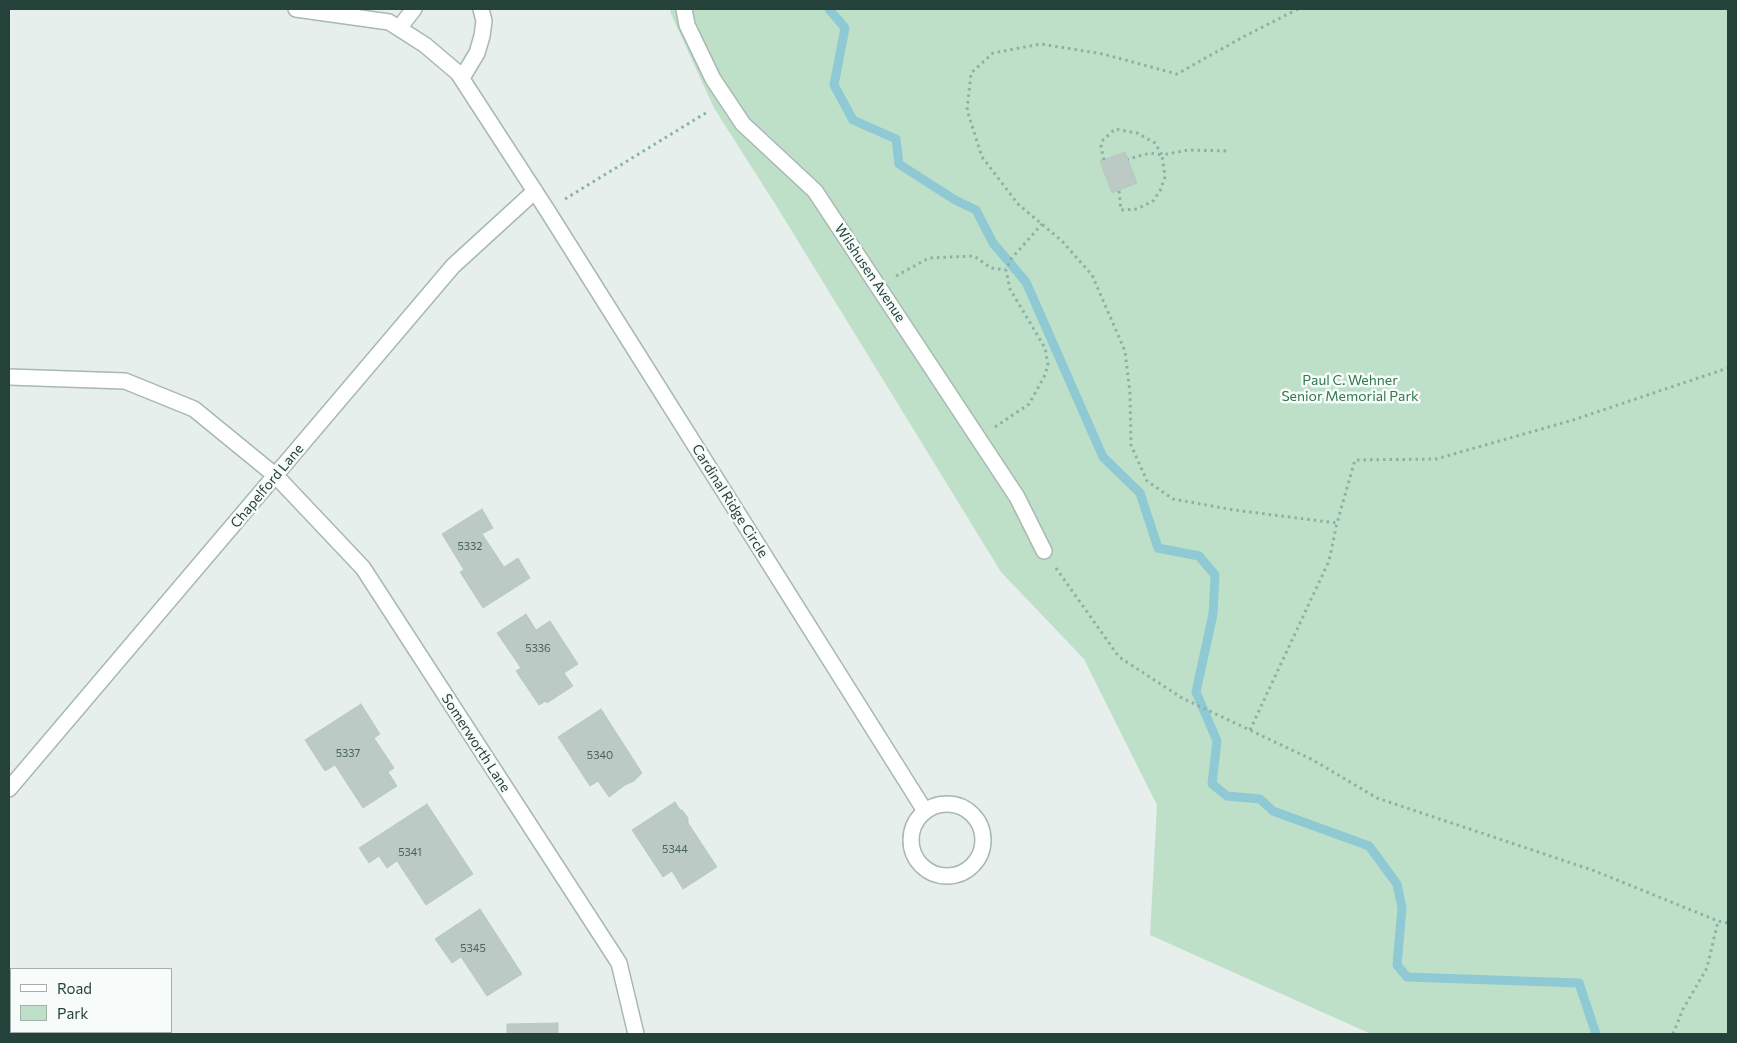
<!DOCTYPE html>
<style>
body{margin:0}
#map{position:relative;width:1737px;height:1043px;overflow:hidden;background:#e6efeb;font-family:Commissioner,sans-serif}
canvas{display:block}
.frame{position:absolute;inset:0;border:10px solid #24423a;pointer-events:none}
.legend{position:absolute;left:10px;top:968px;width:162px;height:65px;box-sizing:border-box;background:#f7fbf9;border:1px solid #a3b1ad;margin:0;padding:6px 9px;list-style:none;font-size:15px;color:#24423a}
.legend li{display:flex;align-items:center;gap:10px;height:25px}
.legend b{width:25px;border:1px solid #a3b1ad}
</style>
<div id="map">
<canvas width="1737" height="1043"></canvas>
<div class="frame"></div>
<ul class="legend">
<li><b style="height:6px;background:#fff"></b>Road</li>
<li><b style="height:14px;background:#bfe0c8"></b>Park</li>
</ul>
</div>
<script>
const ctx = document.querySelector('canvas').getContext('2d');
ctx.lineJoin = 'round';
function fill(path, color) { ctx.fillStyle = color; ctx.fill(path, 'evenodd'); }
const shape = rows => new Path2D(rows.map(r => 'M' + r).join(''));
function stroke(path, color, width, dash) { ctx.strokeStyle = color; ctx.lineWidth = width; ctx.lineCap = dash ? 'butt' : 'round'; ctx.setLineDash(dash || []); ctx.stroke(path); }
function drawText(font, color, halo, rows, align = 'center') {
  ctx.font = font + ' Commissioner,sans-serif'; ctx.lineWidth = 5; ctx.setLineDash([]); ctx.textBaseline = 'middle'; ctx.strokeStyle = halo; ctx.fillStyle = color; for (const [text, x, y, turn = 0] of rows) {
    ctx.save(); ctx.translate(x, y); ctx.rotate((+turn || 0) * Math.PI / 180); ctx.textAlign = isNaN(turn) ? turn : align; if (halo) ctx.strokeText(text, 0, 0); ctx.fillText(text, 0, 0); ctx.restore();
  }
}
fill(shape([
 [670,9,1728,9,1728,1034,1371,1034,1150,935,1157,805,1084,659,1001,572,777,207,714,108,671,14]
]), '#bfe0c8');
stroke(shape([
 [829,9,845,28,834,85,853,120,896,139,899,164,955,200,976,210,993,243,1026,282,1103,457,1140,493,1158,548,1199,556,1215,575,1213,614,1196,692,1217,741,1212,784,1227,796,1260,799,1273,811,1369,846,1397,884,1402,908,1397,965,1407,977,1579,983,1596,1034]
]), '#8ec9d4', 9);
const building = shape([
 [1125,152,1137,183,1112,193,1100,161,1125,152],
 [482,509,493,528,482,534,504,567,518,558,530,578,483,608,460,572,464,570,442,534,482,509],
 [526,614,536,630,550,621,578,664,564,673,573,686,547,703,546,701,539,705,516,671,521,668,497,633,526,614],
 [361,704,380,734,374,738,394,768,388,772,397,786,363,808,335,765,325,771,305,740,361,704],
 [601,709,642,773,634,781,625,785,609,797,598,781,590,786,558,737,601,709],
 [675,802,680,810,682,810,688,818,688,823,717,867,683,889,672,871,663,877,632,830,675,802],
 [427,804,473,874,426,905,397,861,387,868,379,856,369,863,359,848,427,804],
 [480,909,522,974,487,996,461,957,452,963,435,939,480,909],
 [558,1023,558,1034,507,1034,507,1024,558,1023]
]);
fill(building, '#bbcac4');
stroke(building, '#b8c9c2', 1);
const minor = shape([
 [296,9,389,22,425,45,458,73,547,210,925,811],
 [684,9,687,25,713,79,743,124,815,191,1017,497,1044,551],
 [399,28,414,9],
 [462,78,477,53,482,36,484,21,481,9],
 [9,377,125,381,194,409,276,476,363,568,619,963,636,1034],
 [9,789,453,266,535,191],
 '911 840a36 36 0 1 1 72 0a36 36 0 1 1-72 0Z'
]);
stroke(minor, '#a8b8b2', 18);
stroke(shape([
 [1298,9,1243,37,1177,74,1103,54,1041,44,993,53,971,73,967,110,982,157,1018,204,1062,241,1092,275,1125,351,1130,393,1131,445,1147,481,1173,499,1234,510,1337,523,1355,460,1436,459,1573,420,1728,368],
 [1104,160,1101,147,1102,141,1115,129,1137,133,1155,143,1162,155,1188,150,1230,151],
 [1119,191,1121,210,1137,209,1153,201,1160,191,1165,177,1162,155,1150,153,1128,159],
 [565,199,709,111],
 [896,276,929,258,974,256,991,268,1006,270,1011,259,1042,224],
 [995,427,1029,404,1044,377,1048,365,1045,348,1010,289,1006,270],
 [1056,568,1119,657,1182,698,1313,760,1377,798,1595,871,1718,921,1728,923],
 [1250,730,1329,561,1337,523],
 [1673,1034,1683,1009,1707,968,1718,921]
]), '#86b3a5', 3, [2.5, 4]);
stroke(minor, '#fff', 15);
drawText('11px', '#4a645c', null, [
 ["5332",470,546],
 ["5336",538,648],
 ["5337",348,753],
 ["5340",600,755],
 ["5344",675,849],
 ["5341",410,852],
 ["5345",473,948]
]);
drawText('14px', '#24423a', '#f7fbf9', [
 ["Wilshusen Avenue",870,273,56],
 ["Chapelford Lane",267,486,-50],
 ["Cardinal Ridge Circle",730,501,58],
 ["Somerworth Lane",476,743,57]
]);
drawText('14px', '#2d7a4b', '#f7fbf9', [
 ["Paul C. Wehner",1350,380],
 ["Senior Memorial Park",1350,396]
]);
</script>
